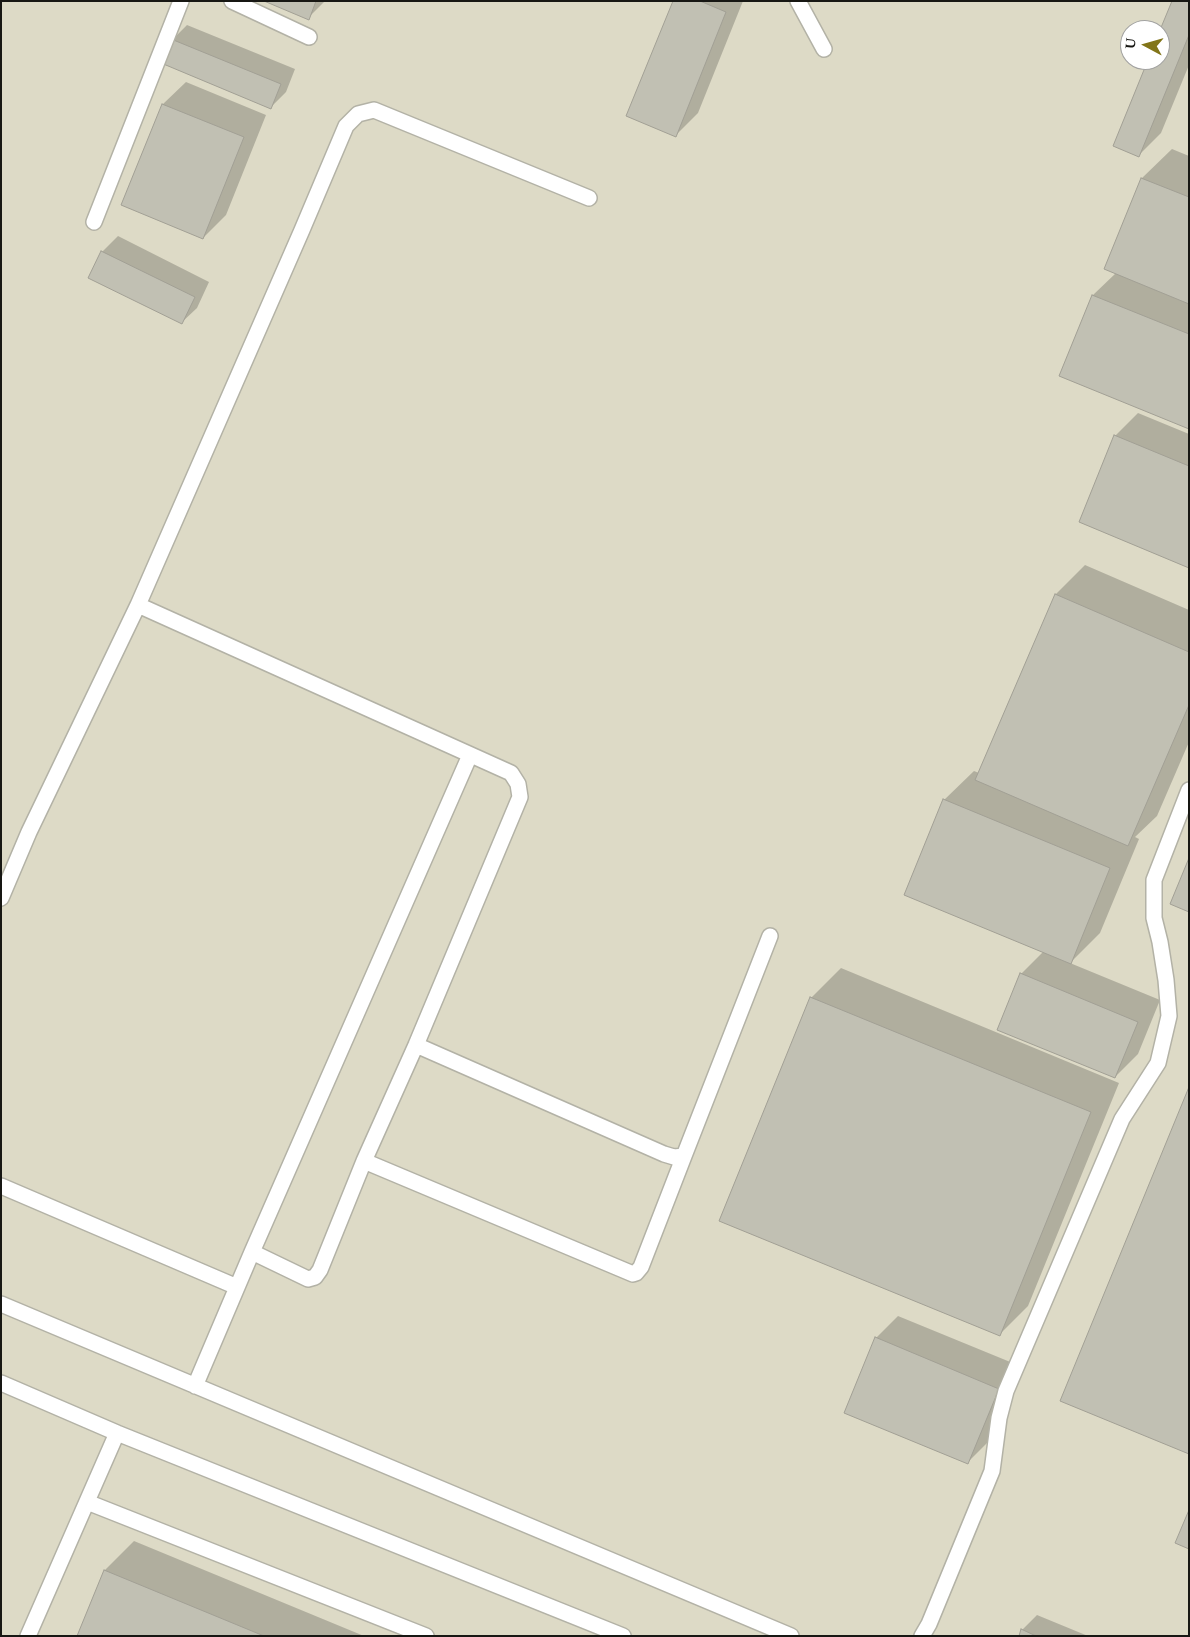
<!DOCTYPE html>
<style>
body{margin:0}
#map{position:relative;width:1190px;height:1637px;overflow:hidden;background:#e8e7da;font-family:Spectral,serif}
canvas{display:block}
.frame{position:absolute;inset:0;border:2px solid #171713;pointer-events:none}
.north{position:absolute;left:1120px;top:20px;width:50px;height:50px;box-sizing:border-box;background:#fff;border:1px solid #a2a2a1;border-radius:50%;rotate:276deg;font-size:14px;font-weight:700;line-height:20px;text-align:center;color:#171713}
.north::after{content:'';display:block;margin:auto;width:18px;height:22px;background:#827519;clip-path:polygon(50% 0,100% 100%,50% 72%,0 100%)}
</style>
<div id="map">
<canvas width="1190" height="1637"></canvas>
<div class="frame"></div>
<div class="north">U</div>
</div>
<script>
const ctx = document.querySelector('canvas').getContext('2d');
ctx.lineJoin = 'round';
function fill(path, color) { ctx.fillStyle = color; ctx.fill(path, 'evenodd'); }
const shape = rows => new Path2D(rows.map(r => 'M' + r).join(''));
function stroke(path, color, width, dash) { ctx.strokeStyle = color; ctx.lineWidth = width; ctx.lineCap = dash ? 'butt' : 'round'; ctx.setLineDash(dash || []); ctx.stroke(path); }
fill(shape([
 [1,1,1189,1,1189,1636,1,1636],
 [1130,30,1160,30,1160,60,1130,60]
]), '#dddac6');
fill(shape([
 [267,1,325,1,308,18],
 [674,1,743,1,698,113,675,136],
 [1189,1,1189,65,1161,133,1138,156,1149,60,1160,60,1160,33],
 [187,25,295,69,286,92,271,107,172,40],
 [186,82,266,115,226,215,203,238,122,204,163,104],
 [1172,149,1189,156,1189,428,1061,375,1093,295,1116,273,1105,269,1142,178],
 [118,236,209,282,197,308,181,323,90,277,102,252],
 [1138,413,1189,434,1189,566,1080,522,1115,436],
 [1085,565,1189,610,1189,742,1157,816,1135,837,1139,839,1100,933,1070,963,1160,1000,1138,1054,1115,1077,1021,974,1044,951,944,800,974,771,979,773,1056,594],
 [841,968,1119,1083,1028,1306,999,1335,811,998],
 [898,1316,1020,1366,990,1440,968,1462,876,1338],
 [134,1541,364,1636,78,1636,105,1570],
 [1037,1615,1088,1636,1020,1636,1022,1630]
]), '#0003');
const building = shape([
 [264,1,316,1,309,20,264,1],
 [673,1,700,1,726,12,676,137,626,116,673,1],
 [1172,1,1189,1,1189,35,1139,157,1113,146,1148,60,1160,60,1160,30,1172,1],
 [171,39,281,84,271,109,161,63,171,39],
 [162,104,244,137,203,239,121,205,162,104],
 [1141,178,1189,197,1189,304,1104,269,1141,178],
 [101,251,195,297,182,324,88,278,101,251],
 [1092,295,1189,334,1189,429,1059,376,1092,295],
 [1114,435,1189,466,1189,568,1079,522,1114,435],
 [1055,594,1189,652,1189,705,1128,846,975,780,1055,594],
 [943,799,1110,868,1071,964,904,895,943,799],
 [1189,858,1189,912,1170,904,1189,858],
 [1020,973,1138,1022,1115,1078,997,1030,1020,973],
 [810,997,1091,1112,1000,1336,719,1221,810,997],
 [1189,1087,1189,1454,1060,1401,1189,1087],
 [875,1337,999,1389,968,1464,844,1413,875,1337],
 [1189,1510,1189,1549,1175,1543,1189,1510],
 [104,1570,264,1636,77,1636,104,1570],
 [1021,1629,1036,1636,1019,1636,1021,1629]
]);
fill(building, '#c1c0b3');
stroke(building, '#a2a095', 1);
const lane = shape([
 [232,1,309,37],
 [798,1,824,49],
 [94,222,181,1],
 [138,605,511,773,518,784,520,797,416,1045,364,1161,320,1270,315,1277,308,1279,252,1252],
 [1,898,29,832,138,605,302,230,346,126,358,114,374,110,589,198],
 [416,1045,664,1154,674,1157,684,1156,770,936],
 [364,1161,633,1274,636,1273,641,1267,684,1156],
 [1,1186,237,1287],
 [1,1304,791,1636],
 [1,1383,117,1433,623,1636],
 [195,1386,252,1252,470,755],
 [87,1502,426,1636],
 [28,1636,117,1433],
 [922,1636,929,1624,992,1471,999,1418,1006,1391,1122,1119,1158,1063,1169,1016,1166,980,1160,942,1154,918,1154,880,1189,790]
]);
stroke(lane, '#b3b2a6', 18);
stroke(lane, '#fff', 15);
</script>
